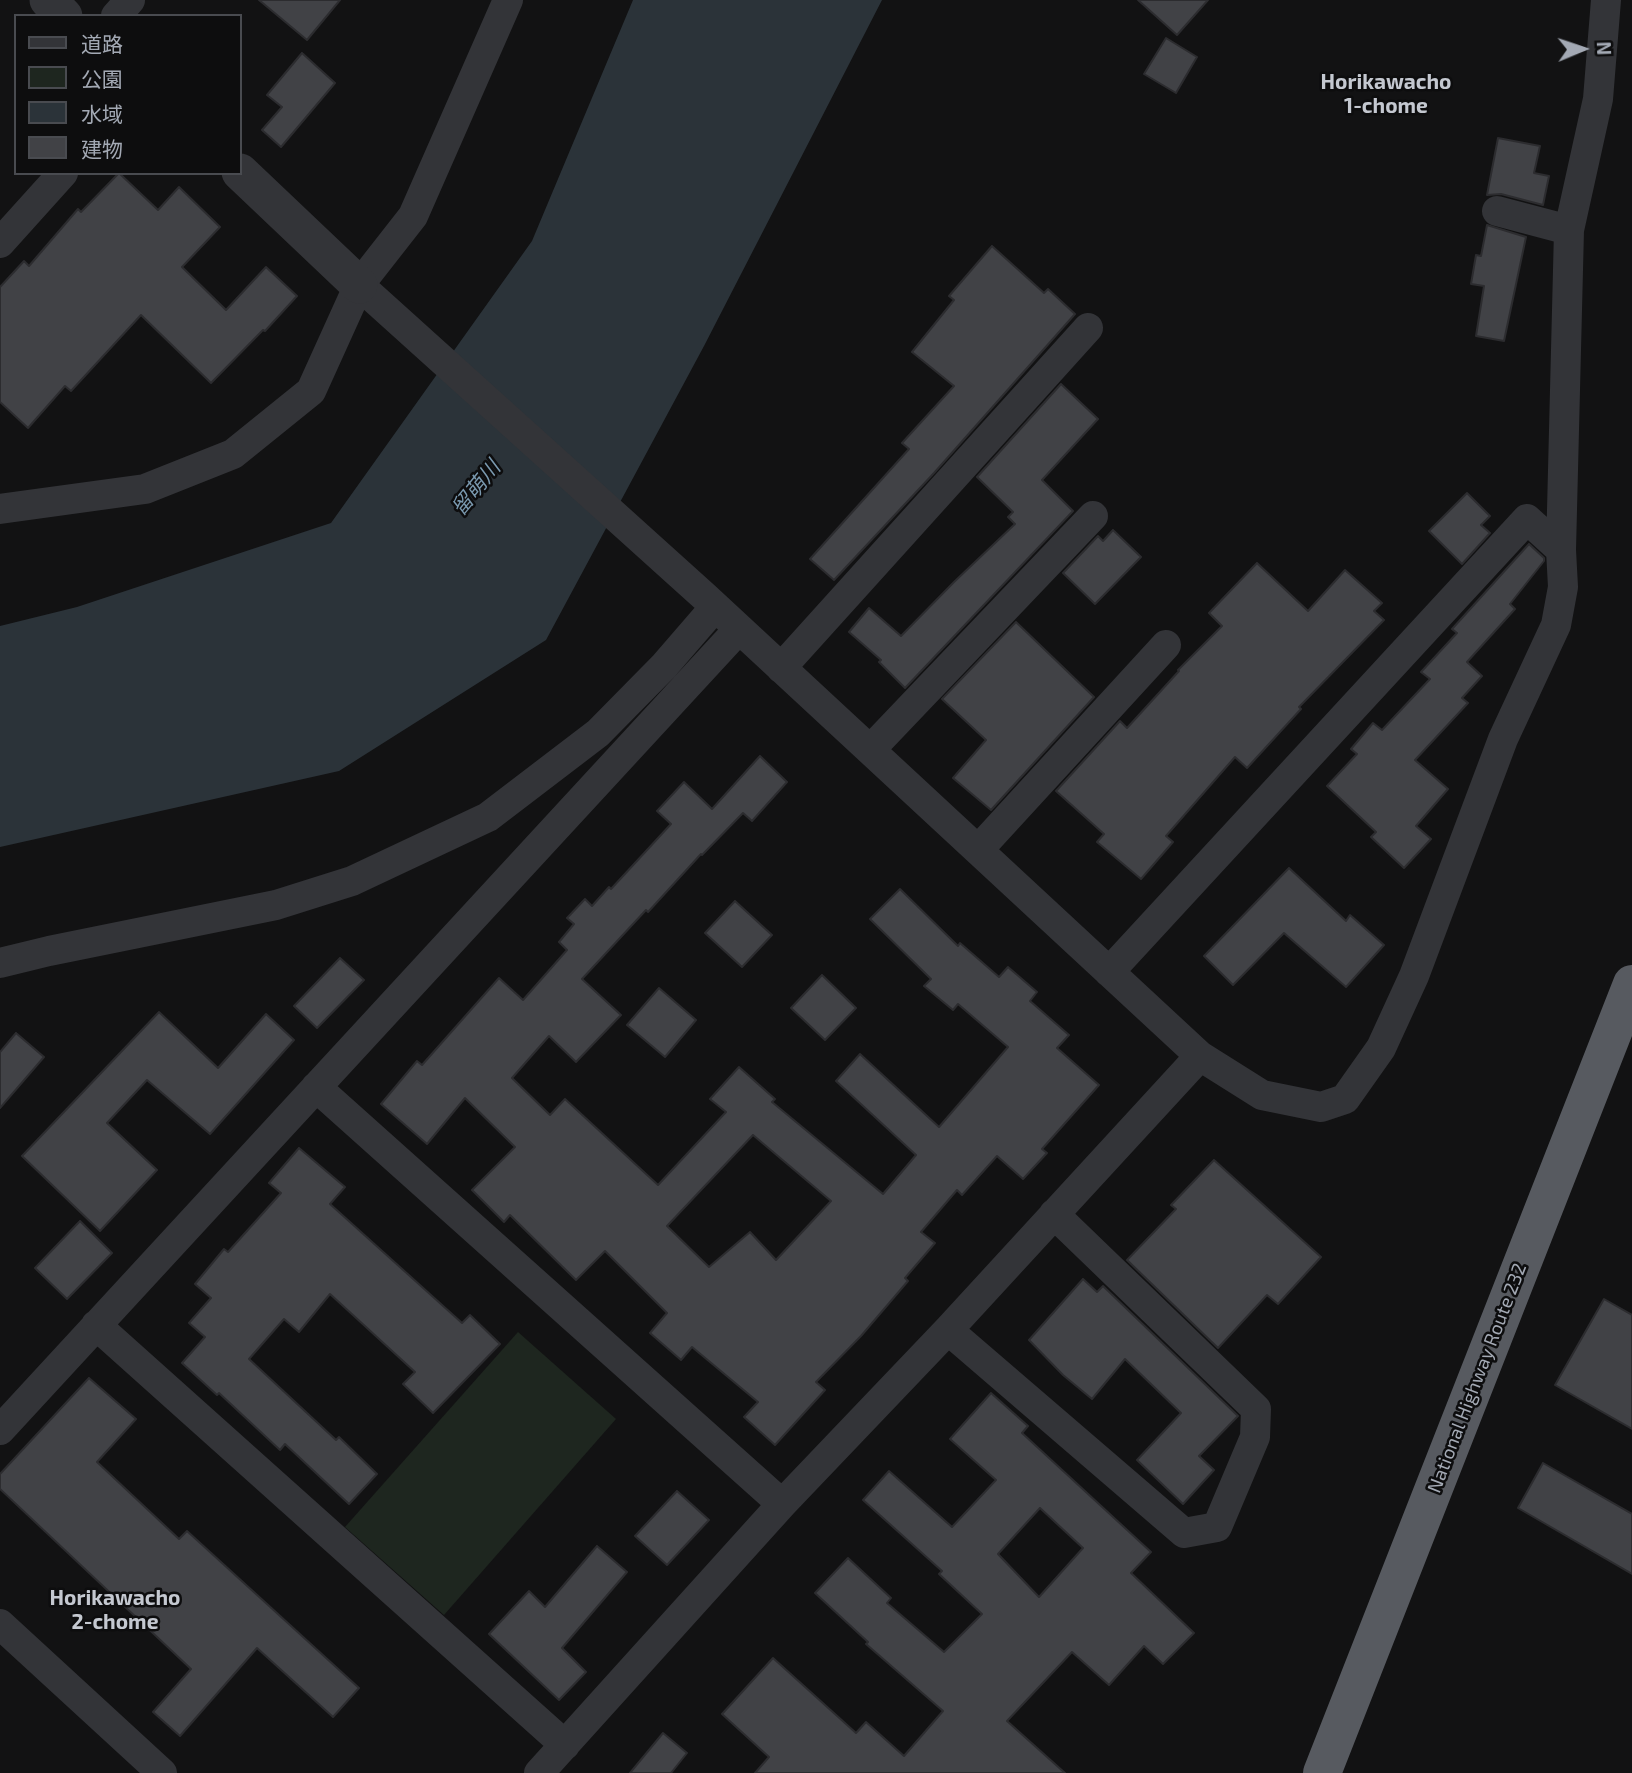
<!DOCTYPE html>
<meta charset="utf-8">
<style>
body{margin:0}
#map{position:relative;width:1632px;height:1773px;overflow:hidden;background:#121213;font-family:"Exo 2","Noto Sans JP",sans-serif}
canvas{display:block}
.legend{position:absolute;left:14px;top:14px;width:228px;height:161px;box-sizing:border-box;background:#0d0d0e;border:2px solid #494b50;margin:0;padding:9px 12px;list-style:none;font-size:21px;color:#a3a9b4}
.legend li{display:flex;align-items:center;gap:14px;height:35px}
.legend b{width:35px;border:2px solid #494b50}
.north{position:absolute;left:1548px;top:14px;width:70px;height:70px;-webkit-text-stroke:5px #0d0d0e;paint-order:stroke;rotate:88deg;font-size:19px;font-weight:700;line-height:28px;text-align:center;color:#a3a9b4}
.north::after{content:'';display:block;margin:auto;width:24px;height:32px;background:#a3a9b4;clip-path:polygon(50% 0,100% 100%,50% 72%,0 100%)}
</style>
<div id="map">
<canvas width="1632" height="1773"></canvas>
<ul class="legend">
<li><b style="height:9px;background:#333438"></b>道路</li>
<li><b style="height:19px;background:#1e261f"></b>公園</li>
<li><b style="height:19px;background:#2b3339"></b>水域</li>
<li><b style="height:19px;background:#414246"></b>建物</li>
</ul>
<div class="north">N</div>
</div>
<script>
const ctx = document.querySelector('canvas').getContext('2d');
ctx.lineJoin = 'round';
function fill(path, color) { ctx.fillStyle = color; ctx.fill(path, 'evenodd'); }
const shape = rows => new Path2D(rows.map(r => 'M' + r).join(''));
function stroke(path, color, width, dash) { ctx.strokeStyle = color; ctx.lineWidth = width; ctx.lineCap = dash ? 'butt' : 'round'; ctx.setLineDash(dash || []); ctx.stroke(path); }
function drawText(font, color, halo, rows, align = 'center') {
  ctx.font = font + ' "Exo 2","Noto Sans JP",sans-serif'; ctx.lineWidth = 5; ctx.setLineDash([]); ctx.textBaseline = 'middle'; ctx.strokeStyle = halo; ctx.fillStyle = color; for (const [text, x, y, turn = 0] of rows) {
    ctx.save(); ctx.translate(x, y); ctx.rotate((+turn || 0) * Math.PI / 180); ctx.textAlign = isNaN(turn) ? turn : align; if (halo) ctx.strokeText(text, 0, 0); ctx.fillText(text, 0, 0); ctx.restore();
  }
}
fill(shape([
 [518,1332,616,1419,444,1615,345,1527]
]), '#1e261f');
fill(shape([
 [633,0,882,0,704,346,546,640,339,771,0,847,0,626,77,607,331,523,532,241]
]), '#2b3339');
const building = shape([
 [259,0,340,0,307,40,259,0],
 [1138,0,1208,0,1177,35,1138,0],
 [1166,38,1197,57,1176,93,1144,74,1166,38],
 [302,53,335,83,281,147,262,130,282,107,267,95,302,53],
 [1498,138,1540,146,1534,173,1549,176,1543,205,1501,194,1487,195,1498,138],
 [119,173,158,210,179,187,220,227,182,267,226,310,266,267,297,296,265,331,263,330,211,383,141,315,71,391,65,386,28,428,0,402,0,287,24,261,29,266,78,209,81,212,119,173],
 [1487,225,1526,237,1504,341,1476,336,1484,286,1471,284,1476,255,1481,256,1487,225],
 [992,246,1044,293,1048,289,1075,314,934,473,834,580,810,559,909,449,902,443,954,386,912,352,954,300,949,296,992,246],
 [1061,384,1098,419,1042,480,1073,511,905,688,879,662,881,660,849,632,869,608,901,636,954,582,1015,524,1008,517,1013,512,977,477,1061,384],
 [1467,493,1490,516,1481,525,1490,533,1462,564,1429,531,1467,493],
 [1113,530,1141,557,1095,604,1063,573,1098,536,1103,541,1113,530],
 [1529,544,1544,558,1544,561,1510,604,1515,609,1467,662,1482,676,1462,698,1468,703,1415,760,1448,789,1416,826,1431,839,1404,868,1371,837,1376,832,1327,786,1357,754,1351,749,1373,723,1382,730,1430,679,1421,672,1457,633,1452,629,1529,544],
 [1257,563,1308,611,1345,570,1382,603,1374,611,1384,620,1299,707,1301,709,1247,768,1235,757,1166,836,1173,842,1141,879,1097,842,1104,834,1056,791,1120,721,1127,728,1179,671,1178,670,1222,626,1209,613,1257,563],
 [1016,622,1094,697,991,810,953,778,986,740,942,699,1016,622],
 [760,756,787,782,752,821,743,813,702,855,701,854,648,912,646,910,582,979,621,1015,576,1062,549,1036,512,1078,550,1115,565,1099,658,1185,726,1112,710,1099,739,1067,775,1099,772,1102,883,1194,916,1155,836,1081,860,1054,939,1127,1008,1047,958,1004,953,1010,924,986,931,979,870,919,900,889,958,946,960,943,999,977,1008,967,1037,992,1030,1001,1069,1035,1057,1048,1099,1085,1042,1149,1047,1153,1023,1179,997,1156,962,1195,957,1190,921,1232,935,1243,905,1278,908,1281,861,1336,816,1382,825,1390,775,1445,744,1417,758,1402,692,1347,681,1360,650,1333,667,1313,605,1251,576,1280,510,1215,504,1222,472,1190,515,1147,465,1098,427,1144,381,1104,417,1061,422,1065,499,978,523,1000,567,950,559,942,574,924,567,918,585,899,592,906,609,887,611,889,671,824,657,811,684,782,712,809,760,756],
 [753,1135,831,1201,776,1260,750,1232,709,1267,667,1226,753,1135],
 [1289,868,1346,921,1350,915,1384,945,1346,987,1284,933,1233,985,1204,956,1289,868],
 [735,901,772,935,742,967,705,933,735,901],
 [340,958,364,980,317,1028,294,1006,340,958],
 [822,975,856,1008,825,1040,791,1008,822,975],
 [659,988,696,1020,665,1057,627,1025,659,988],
 [159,1012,218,1068,266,1014,294,1040,210,1134,147,1080,107,1123,157,1170,100,1231,22,1156,159,1012],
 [16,1033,44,1057,0,1108,0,1052,16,1033],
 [299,1148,345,1187,330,1204,462,1323,470,1315,500,1344,433,1413,403,1384,415,1372,330,1294,299,1332,284,1319,249,1359,336,1440,339,1437,377,1474,349,1504,285,1444,280,1450,219,1393,217,1395,182,1363,205,1337,189,1323,211,1298,195,1284,224,1249,228,1252,281,1193,269,1183,299,1148],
 [1214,1160,1321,1257,1278,1304,1267,1295,1218,1348,1127,1260,1176,1209,1171,1205,1214,1160],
 [80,1221,112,1253,67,1299,35,1268,80,1221],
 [1083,1279,1097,1292,1103,1286,1238,1416,1199,1456,1214,1470,1183,1504,1137,1460,1181,1413,1125,1359,1092,1399,1063,1375,1029,1340,1083,1279],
 [1604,1299,1632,1315,1632,1429,1555,1385,1604,1299],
 [89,1378,136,1419,97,1462,179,1539,187,1531,359,1688,333,1717,257,1648,180,1736,153,1712,191,1669,0,1489,0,1474,89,1378],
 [991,1393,1028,1426,1022,1433,1151,1552,1131,1573,1194,1633,1163,1664,1144,1646,1109,1685,1072,1652,1007,1721,1065,1773,755,1773,769,1757,722,1714,773,1658,856,1733,866,1722,904,1756,943,1711,866,1644,868,1642,815,1593,848,1558,891,1598,887,1603,944,1652,982,1614,939,1574,942,1571,863,1500,889,1471,952,1527,996,1480,950,1439,991,1393],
 [1040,1508,1083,1548,1039,1597,998,1554,1040,1508],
 [1543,1463,1632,1514,1632,1574,1518,1508,1543,1463],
 [677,1491,709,1520,667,1565,635,1536,677,1491],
 [597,1546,627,1572,562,1648,586,1672,559,1700,489,1634,529,1591,545,1607,597,1546],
 [663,1733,687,1753,671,1773,630,1773,663,1733]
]);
fill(building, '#414246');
stroke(building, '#2c2c2f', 2);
stroke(shape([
 [116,16,130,0],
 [1497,211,1569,230],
 [0,243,63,173],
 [359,285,705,597,1200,1056,1262,1095,1321,1107,1345,1099,1381,1048,1414,976,1503,739,1556,625,1563,587,1561,550,1569,230,1598,99,1606,0],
 [0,509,145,489,233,454,311,391,359,285,413,216,508,0],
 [781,668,1088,328],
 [870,750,1093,516],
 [978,850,1166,645],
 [0,963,49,951,276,905,352,881,488,817,598,733,664,666,715,607],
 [1109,972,1527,519,1561,550],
 [316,1087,782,1504],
 [96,1325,565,1745],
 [948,1330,1184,1533,1217,1527,1255,1437,1256,1409,1054,1214],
 [0,1430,739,629],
 [0,1624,162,1773],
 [539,1773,782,1504,948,1330,1200,1056]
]), '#333438', 30);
stroke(shape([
 [48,0,64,16],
 [240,172,359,285]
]), '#333438', 37);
stroke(shape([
 [1322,1773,1632,984]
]), '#575a60', 38);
drawText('19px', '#a3a9b4', '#0d0d0e', [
 ["National Highway Route 232",1477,1378,-69]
]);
drawText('bold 21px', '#c4c8d0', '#0d0d0e', [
 ["Horikawacho",1386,82],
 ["1-chome",1386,106],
 ["Horikawacho",115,1598],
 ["2-chome",115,1622]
]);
drawText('italic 21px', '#7a99af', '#0d0d0e', [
 ["留萌川",476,488,-51]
]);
</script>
